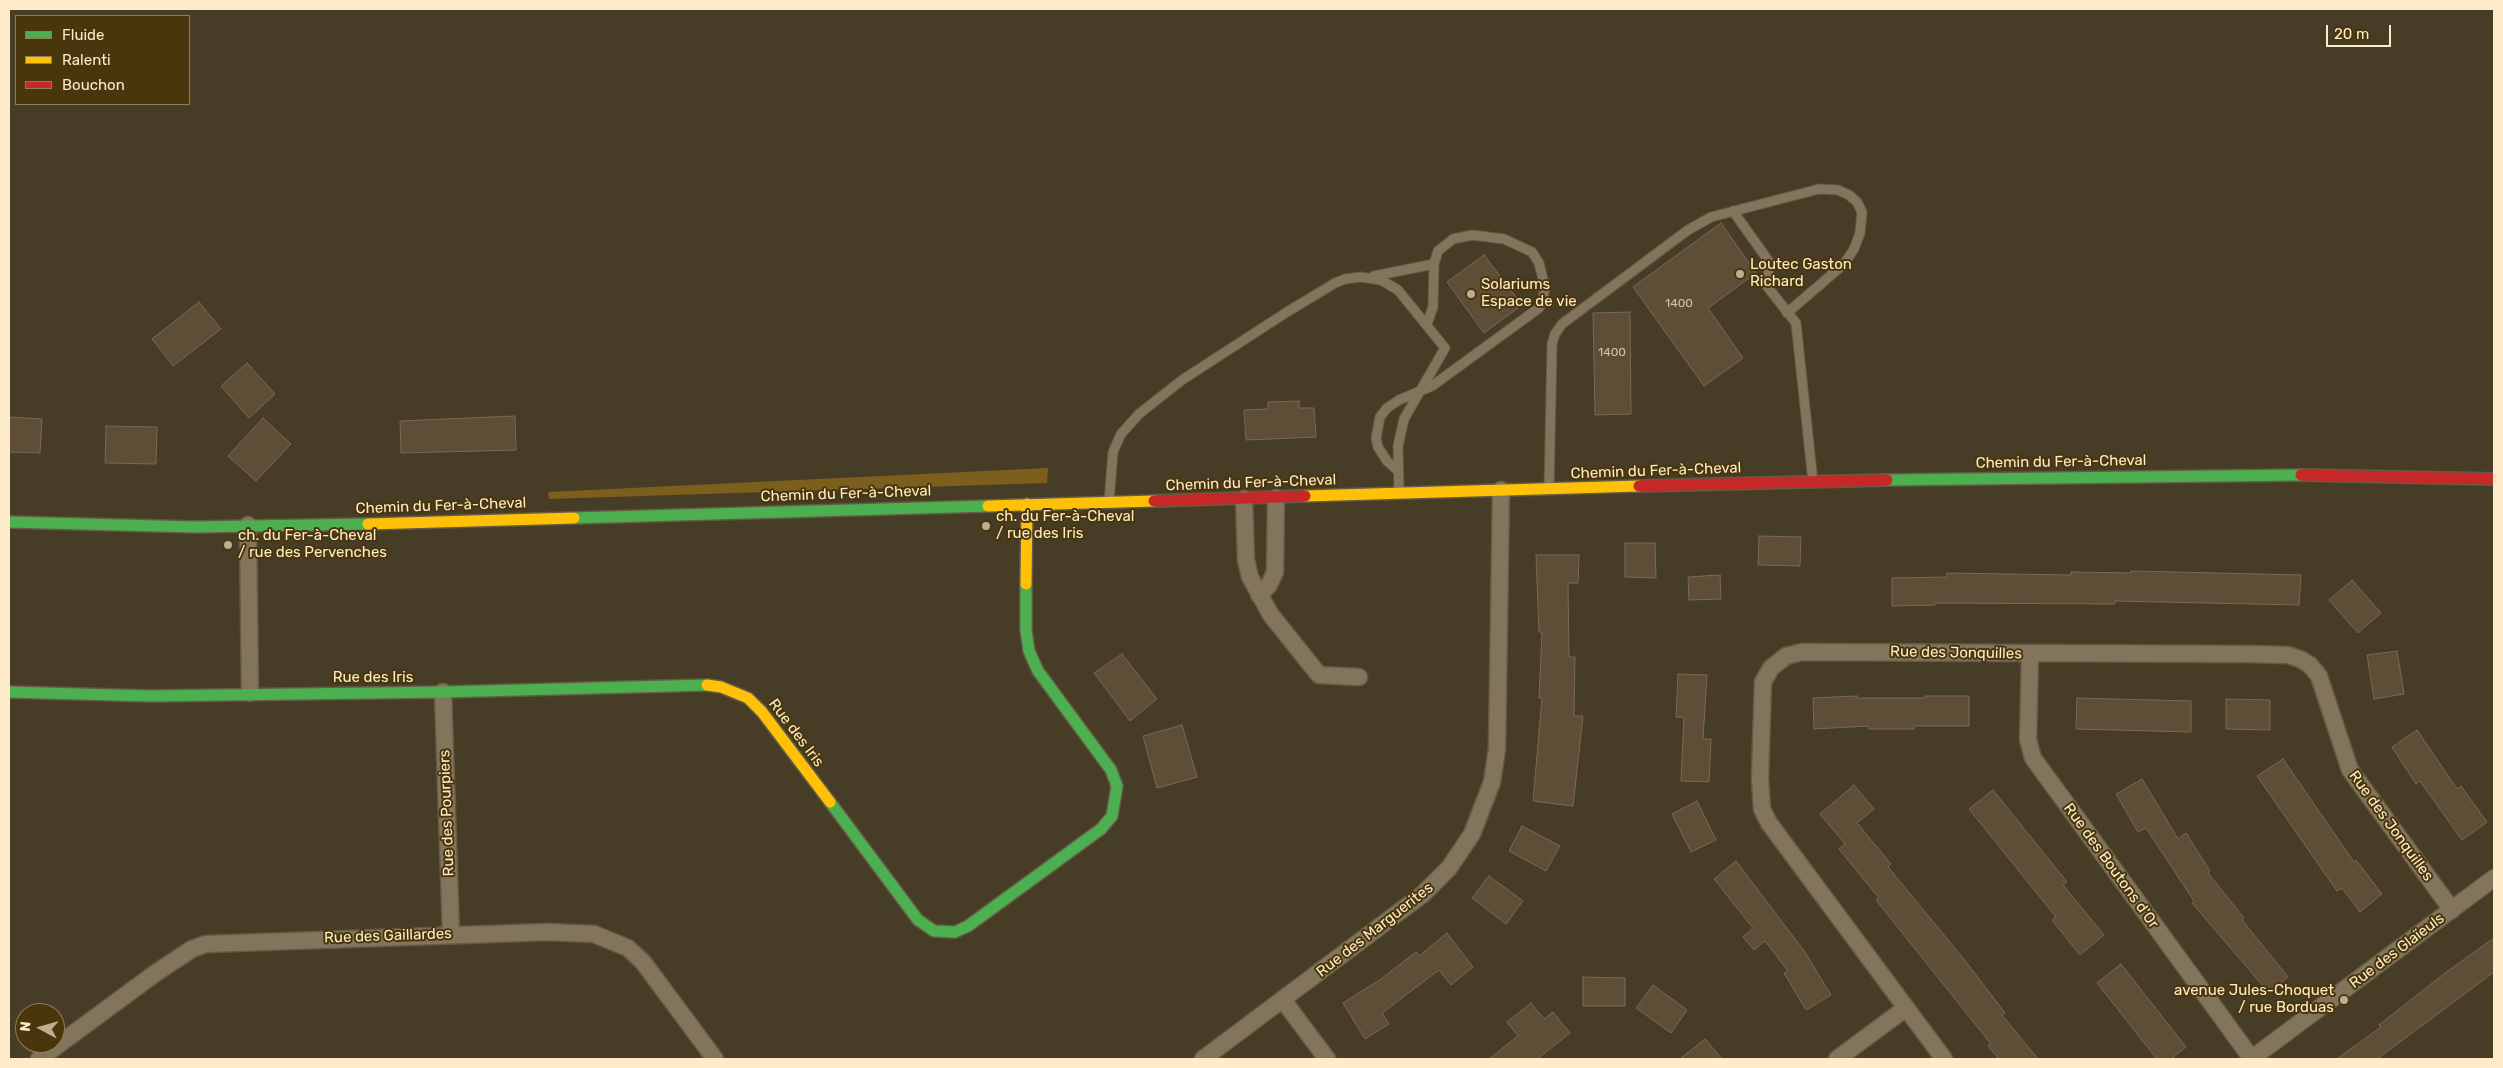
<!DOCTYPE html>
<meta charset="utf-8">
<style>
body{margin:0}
#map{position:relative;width:2503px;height:1068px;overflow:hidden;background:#473c26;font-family:Rubik,sans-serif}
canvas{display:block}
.frame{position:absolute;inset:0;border:10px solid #feebc7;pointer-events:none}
.legend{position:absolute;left:15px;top:15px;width:175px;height:90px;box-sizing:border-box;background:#49360d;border:1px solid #917e57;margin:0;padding:6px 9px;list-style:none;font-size:15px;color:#feebc7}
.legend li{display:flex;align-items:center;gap:10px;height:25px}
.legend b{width:25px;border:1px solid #917e57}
.north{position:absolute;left:15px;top:1003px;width:50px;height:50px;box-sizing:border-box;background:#49360d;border:1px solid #917e57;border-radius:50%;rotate:276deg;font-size:14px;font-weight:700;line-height:20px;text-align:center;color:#feebc7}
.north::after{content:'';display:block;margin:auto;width:18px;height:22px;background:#beae8f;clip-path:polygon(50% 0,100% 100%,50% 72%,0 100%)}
.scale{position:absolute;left:2326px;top:25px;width:65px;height:22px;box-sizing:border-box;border:2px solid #feebc7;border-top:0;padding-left:6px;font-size:15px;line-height:18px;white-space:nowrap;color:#feebc7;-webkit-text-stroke:4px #49360d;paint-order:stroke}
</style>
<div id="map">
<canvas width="2503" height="1068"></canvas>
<div class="frame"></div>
<ul class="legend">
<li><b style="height:6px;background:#4caf50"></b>Fluide</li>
<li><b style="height:6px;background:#ffc107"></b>Ralenti</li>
<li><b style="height:6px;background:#c62828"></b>Bouchon</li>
</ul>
<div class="north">N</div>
<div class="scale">20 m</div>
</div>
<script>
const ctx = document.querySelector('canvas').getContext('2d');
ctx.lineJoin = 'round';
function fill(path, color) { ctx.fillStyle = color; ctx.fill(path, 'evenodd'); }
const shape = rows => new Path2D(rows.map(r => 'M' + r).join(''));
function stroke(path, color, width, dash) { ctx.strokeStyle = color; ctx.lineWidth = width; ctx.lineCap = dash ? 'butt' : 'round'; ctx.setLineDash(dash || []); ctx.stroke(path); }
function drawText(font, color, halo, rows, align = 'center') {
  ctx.font = font + ' Rubik,sans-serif'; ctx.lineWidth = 4; ctx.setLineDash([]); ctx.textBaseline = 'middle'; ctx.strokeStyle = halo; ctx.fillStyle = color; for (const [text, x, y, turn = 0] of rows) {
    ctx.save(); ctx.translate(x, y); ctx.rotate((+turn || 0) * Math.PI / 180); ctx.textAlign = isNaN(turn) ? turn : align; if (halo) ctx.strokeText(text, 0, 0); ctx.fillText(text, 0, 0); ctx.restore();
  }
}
fill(shape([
 [1048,468,1047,483,549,499,548,492]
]), '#7d5f1d');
const building = shape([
 [1721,223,1756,273,1708,308,1743,358,1704,386,1633,287,1721,223],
 [1484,255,1522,305,1484,333,1447,282,1484,255],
 [199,302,221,329,173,366,152,339,199,302],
 [1630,312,1631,414,1595,415,1593,313,1630,312],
 [247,363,275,394,249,418,221,386,247,363],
 [1299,401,1299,408,1314,408,1316,437,1246,440,1244,410,1268,409,1268,402,1299,401],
 [515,416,516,450,401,453,400,421,515,416],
 [9,417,42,419,40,453,9,452,9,417],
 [263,418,291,444,256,481,228,456,263,418],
 [106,426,157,427,156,464,105,463,106,426],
 [1759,536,1801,537,1800,566,1758,565,1759,536],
 [1625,543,1655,543,1656,578,1625,577,1625,543],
 [1536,555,1579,555,1578,583,1568,583,1569,657,1575,657,1574,716,1583,716,1573,806,1533,801,1542,698,1539,698,1542,632,1539,632,1536,555],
 [2131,571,2301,575,2299,605,2115,601,2115,604,1935,603,1935,605,1892,606,1892,578,1947,577,1947,573,2071,575,2071,572,2131,573,2131,571],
 [1720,575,1721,599,1689,600,1688,577,1720,575],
 [2352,580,2381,613,2358,633,2329,600,2352,580],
 [2397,651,2404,694,2374,699,2367,655,2397,651],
 [1122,654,1157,699,1130,721,1094,673,1122,654],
 [1678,674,1707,675,1703,739,1711,739,1709,782,1681,781,1684,717,1676,717,1678,674],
 [1857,696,1857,698,1925,698,1925,696,1969,696,1969,726,1914,726,1914,729,1869,729,1869,726,1814,729,1813,698,1857,696],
 [2077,698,2191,701,2191,732,2076,729,2077,698],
 [2226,699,2270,700,2270,730,2226,729,2226,699],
 [1182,725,1197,777,1157,788,1143,736,1182,725],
 [2417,730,2457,789,2461,786,2487,822,2462,840,2420,781,2416,784,2392,747,2417,730],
 [2283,759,2354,862,2356,860,2382,894,2360,912,2342,888,2337,891,2257,776,2283,759],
 [2142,779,2178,839,2186,833,2210,871,2208,873,2244,918,2242,920,2288,977,2269,993,2192,903,2194,901,2146,828,2138,832,2116,794,2142,779],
 [1854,785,1874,809,1857,823,1891,864,1888,867,1967,963,2005,1013,2002,1015,2038,1059,1999,1059,1988,1046,1991,1044,1876,900,1879,898,1839,849,1845,844,1820,814,1854,785],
 [1993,790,2067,882,2063,885,2104,935,2080,955,2052,920,2056,917,1969,809,1993,790],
 [1697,801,1716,840,1691,852,1672,814,1697,801],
 [1522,826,1560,846,1546,871,1509,851,1522,826],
 [1736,861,1805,952,1831,995,1806,1010,1784,973,1788,971,1765,941,1754,950,1743,937,1753,928,1714,879,1736,861],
 [1489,876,1523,901,1506,924,1472,898,1489,876],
 [1447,933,1473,967,1451,985,1439,970,1382,1013,1389,1024,1365,1039,1343,1003,1381,979,1416,952,1419,956,1447,933],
 [2494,938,2494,972,2377,1059,2337,1059,2381,1027,2379,1025,2445,973,2494,938],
 [2121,964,2186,1047,2171,1059,2157,1059,2097,983,2121,964],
 [1583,977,1625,978,1625,1006,1583,1006,1583,977],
 [1653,985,1687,1010,1671,1033,1636,1008,1653,985],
 [1531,1003,1544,1019,1553,1012,1570,1033,1537,1059,1489,1059,1518,1036,1507,1022,1531,1003],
 [1705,1039,1722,1059,1680,1059,1705,1039]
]);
fill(building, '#5e4e38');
stroke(building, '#7a6a55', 1);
const lane = shape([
 [1733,211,1770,263,1766,285,1796,323,1813,482],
 [1374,276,1434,264],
 [1398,471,1387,461,1378,447,1376,438,1380,417,1387,408,1399,400,1432,386,1539,308,1543,299,1545,287,1539,263,1532,252,1504,239,1472,235,1453,239,1438,251,1434,264,1433,307,1427,324],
 [1549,489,1552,344,1555,334,1562,324,1688,230,1711,217,1819,189,1838,190,1849,195,1857,202,1862,212,1860,233,1854,249,1844,264,1787,313],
 [1109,502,1113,452,1121,434,1139,414,1182,380,1287,312,1335,283,1345,279,1361,277,1381,280,1398,290,1445,348,1404,419,1398,446,1399,494]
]);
const street = shape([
 [1244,499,1246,560,1250,577,1271,615,1319,675,1359,677],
 [248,525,250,693],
 [1259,595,1269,585,1275,572,1276,498],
 [2030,654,2028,740,2033,758,2252,1059],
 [443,692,451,934],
 [1283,1000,1327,1059],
 [39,1059,157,972,192,949,206,944,548,932,594,934,628,948,643,962,715,1059],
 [1203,1059,1423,894,1449,868,1472,834,1492,782,1497,749,1501,490],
 [1837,1059,1906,1008],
 [1944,1059,1769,823,1762,809,1760,778,1763,682,1771,668,1786,656,1802,652,2249,654,2288,655,2300,659,2310,665,2319,676,2350,770,2452,910],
 [2251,1059,2494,878]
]);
const fast = shape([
 [1887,480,2301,475],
 [574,518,988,506],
 [9,522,195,527,368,524],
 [9,692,150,696,443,692,707,685],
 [830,802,918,920,934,931,955,932,968,926,1101,829,1112,816,1117,786,1111,770,1038,671,1029,651,1026,630,1026,584]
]);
const slow = shape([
 [1305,496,1639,486],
 [988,506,1154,501],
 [368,524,574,518],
 [1026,584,1027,504],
 [707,685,721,687,748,698,762,712,830,802]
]);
const jam = shape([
 [2301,475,2494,479],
 [1639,486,1887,480],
 [1154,501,1305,496]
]);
stroke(lane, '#655b45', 11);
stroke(street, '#655b45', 19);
stroke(fast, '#655b45', 14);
stroke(slow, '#655b45', 14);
stroke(jam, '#655b45', 14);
stroke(lane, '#82755c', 9);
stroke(street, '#82755c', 16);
stroke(fast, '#4caf50', 11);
stroke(slow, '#ffc107', 11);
stroke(jam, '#c62828', 11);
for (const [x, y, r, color] of [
 [1740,274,5,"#beae8f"],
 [1471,294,5,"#beae8f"],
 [986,526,5,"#beae8f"],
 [228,545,5,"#beae8f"],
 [2344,1000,5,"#beae8f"]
]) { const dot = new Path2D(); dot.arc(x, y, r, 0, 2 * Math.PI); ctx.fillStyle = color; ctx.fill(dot); stroke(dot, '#49360d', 2); }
drawText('12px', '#d6c4a3', null, [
 ["1400",1679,304],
 ["1400",1612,353]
]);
drawText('15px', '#feebc7', '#49360d', [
 ["Loutec Gaston",1750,265],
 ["Richard",1750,282],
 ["Solariums",1481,285],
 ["Espace de vie",1481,302],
 ["ch. du Fer-à-Cheval",996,517],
 ["/ rue des Iris",996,534],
 ["ch. du Fer-à-Cheval",238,536],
 ["/ rue des Pervenches",238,553],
 ["avenue Jules-Choquet",2334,991,"right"],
 ["/ rue Borduas",2334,1008,"right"]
], 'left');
drawText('15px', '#feebc7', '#49360d', [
 ["Chemin du Fer-à-Cheval",2061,462,-1],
 ["Chemin du Fer-à-Cheval",1656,471,-2],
 ["Chemin du Fer-à-Cheval",1251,483,-2],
 ["Chemin du Fer-à-Cheval",846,494,-2],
 ["Chemin du Fer-à-Cheval",441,506,-2],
 ["Rue des Jonquilles",1956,653,1],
 ["Rue des Iris",373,678],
 ["Rue des Iris",796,733,53],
 ["Rue des Pourpiers",447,813,-92],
 ["Rue des Jonquilles",2391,826,54],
 ["Rue des Boutons d'Or",2111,866,54],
 ["Rue des Marguerites",1375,930,-38],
 ["Rue des Gaillardes",388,936,-2],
 ["Rue des Glaïeuls",2397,951,-37]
]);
</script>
